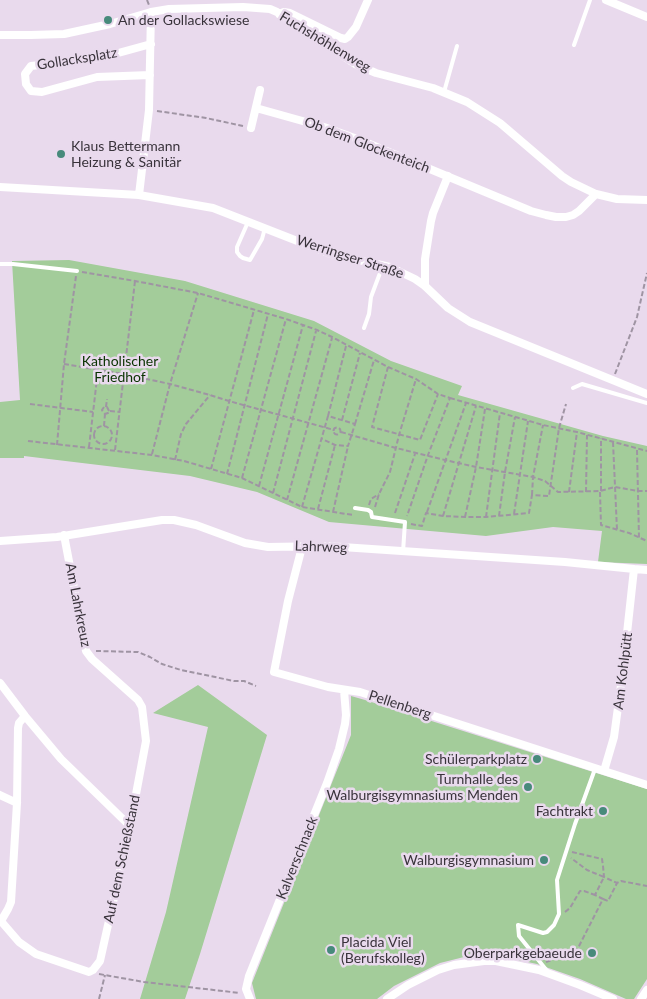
<!DOCTYPE html>
<meta charset="utf-8">
<style>
body{margin:0}
canvas{display:block;background:#e9daed}
</style>
<canvas width="647" height="999"></canvas>
<script>
const ctx = document.querySelector('canvas').getContext('2d');
ctx.lineJoin = 'round';
function fill(path, color) { ctx.fillStyle = color; ctx.fill(path, 'evenodd'); }
const shape = rows => new Path2D(rows.map(r => 'M' + r).join(''));
function stroke(path, color, width, dash) { ctx.strokeStyle = color; ctx.lineWidth = width; ctx.lineCap = dash ? 'butt' : 'round'; ctx.setLineDash(dash || []); ctx.stroke(path); }
function drawText(font, color, halo, rows, align = 'center') {
  ctx.font = font + ' Lato,sans-serif'; ctx.lineWidth = 5; ctx.setLineDash([]); ctx.textBaseline = 'middle'; ctx.strokeStyle = halo; ctx.fillStyle = color; for (const [text, x, y, turn = 0] of rows) {
    ctx.save(); ctx.translate(x, y); ctx.rotate((+turn || 0) * Math.PI / 180); ctx.textAlign = isNaN(turn) ? turn : align; if (halo) ctx.strokeText(text, 0, 0); ctx.fillText(text, 0, 0); ctx.restore();
  }
}
fill(shape([
 [69,260,185,281,314,321,391,361,462,386,458,395,603,436,647,446,647,564,598,562,602,531,553,527,486,536,329,522,257,492,190,476,24,456,24,458,0,458,0,402,20,400,12,261],
 [198,685,267,735,200,954,185,999,140,999,166,912,208,727,153,713],
 [351,696,365,700,647,789,647,979,634,999,626,999,580,979,537,964,499,956,464,957,440,963,394,986,377,999,256,999,252,983,351,735]
]), '#a3cc9a');
stroke(shape([
 [147,0,149,5],
 [157,111,206,118,243,126],
 [82,272,135,281,198,293,286,319,317,330,332,337,388,367,416,379,438,394,450,398,428,455,407,516],
 [64,364,124,374,170,384,210,395,229,401,334,430],
 [388,367,372,427,420,440,438,394],
 [615,374,637,317,647,273],
 [450,398,543,425,577,432,647,451],
 [30,404,93,412],
 [106,407,107,399],
 [109,411,107,407,104,407,102,410,103,412,105,414,108,413,109,411,120,412],
 [328,416,346,346],
 [342,420,360,353],
 [355,424,374,360],
 '94 435a9 9 0 1 1 18 0a9 9 0 1 1-18 0Z',
 [104,426,105,414],
 '333.5 431a3.5 3.5 0 1 1 7 0a3.5 3.5 0 1 1-7 0Z',
 [341,432,396,448,445,460,476,467,533,477,545,481,558,492,600,491,615,487,638,491,647,491],
 [28,441,152,455,184,461,242,478,302,507,353,515],
 [613,442,617,530],
 [57,445,64,364,76,276],
 [89,447,98,370],
 [115,450,135,281],
 [637,450,639,538],
 [152,454,170,384,198,293],
 [175,460,181,434,186,424,210,395],
 [211,469,254,310],
 [227,474,268,314],
 [242,478,286,319],
 [259,486,303,325],
 [601,491,601,438],
 [569,492,577,432],
 [586,492,587,435],
 [600,492,601,525,629,533,647,541],
 [273,493,316,331],
 [532,495,533,477,543,425],
 [287,500,332,338],
 [369,505,371,499,379,494],
 [302,507,328,416,355,424,348,446,335,445,322,439],
 [375,507,379,494,390,472,399,435,416,379],
 [318,509,335,445],
 [333,512,348,446],
 [427,512,466,403],
 [395,513,415,454],
 [514,514,528,421],
 [443,516,476,406],
 [499,516,505,472,515,417],
 [465,517,476,467,485,409],
 [486,517,500,413],
 [411,524,422,526,426,513,443,516,465,517,486,517,529,513,532,495,549,496,559,428,566,404],
 [96,651,138,652,150,657,162,664,181,670,234,681,244,681,256,686],
 [572,852,602,859,603,866,604,877,617,883,621,881,647,886],
 [603,899,608,901,617,883],
 [565,912,570,908,580,891,584,891,595,895],
 [546,962,577,950,603,899,595,895,604,877,587,870,571,858],
 [99,974,144,982,240,993],
 [99,999,105,975]
]), '#9f94a3', 2, [5, 2.5]);
stroke(shape([
 [574,45,590,0],
 [444,92,457,46],
 [248,222,237,247,237,252,240,256,243,258,250,260,262,239,265,228],
 [0,264,13,264,77,271],
 [364,328,369,314,371,297,383,265],
 [573,388,582,384,647,403],
 [355,508,368,510,371,512,372,517,405,522,403,552],
 [548,972,519,936,518,925,543,933,547,932,554,925,559,914,557,880,575,824,595,769]
]), '#fff', 4);
stroke(shape([
 [606,0,647,17],
 [279,14,284,12,290,13,341,38,345,39,348,37,356,27,368,0],
 [0,35,31,35,64,34,110,24,151,12,169,9,243,7,270,9,277,12,355,64,376,73,433,88,467,102,500,123,562,176,571,182,596,194,617,199,647,200],
 [150,75,97,77,42,92,31,91,26,84,25,74,31,66,100,58,151,44],
 [256,108,324,127,360,140,531,211,546,215,556,217,566,217,573,215,579,211,596,194],
 [251,128,260,90],
 [0,187,139,195,213,208,328,253,390,267,415,279,425,286,448,308,470,322,647,394],
 [139,195,149,110,151,12],
 [425,286,425,259,431,221,433,213,448,176],
 [0,541,57,537,162,520,174,520,196,525,245,543,268,547,327,546,565,562,634,569,647,570],
 [302,547,288,601,274,672,328,687,360,692,647,785],
 [0,683,25,716,61,759,130,826],
 [604,771,614,737,623,670,634,569],
 [0,795,17,803],
 [0,920,19,942,36,954,89,972,93,970,100,961,130,826,146,741,142,707,138,700,92,659,86,651,64,535],
 [1,921,8,909,11,902,17,803,18,728,19,723,25,716],
 [250,999,246,989,249,976,327,783,339,749,345,724,346,715,344,690],
 [387,999,408,985,438,970,454,965,484,961,496,961,539,970,580,985,613,999],
 [641,999,647,990]
]), '#fff', 8);
for (const [x, y, r, color] of [
 [108,20,5,"#478a7b"],
 [61,154,5,"#478a7b"],
 [537,759,5,"#478a7b"],
 [528,787,5,"#478a7b"],
 [603,811,5,"#478a7b"],
 [544,860,5,"#478a7b"],
 [331,950,5,"#478a7b"],
 [592,953,5,"#478a7b"]
]) { const dot = new Path2D(); dot.arc(x, y, r, 0, 2 * Math.PI); ctx.fillStyle = color; ctx.fill(dot); stroke(dot, '#e9daed', 2); }
drawText('14px', '#39333b', '#e9daed', [
 ["An der Gollackswiese",118,20,"left"],
 ["Klaus Bettermann",71,146,"left"],
 ["Heizung & Sanitär",71,162,"left"],
 ["Schülerparkplatz",527,759],
 ["Turnhalle des",518,779],
 ["Walburgisgymnasiums Menden",518,795],
 ["Fachtrakt",593,811],
 ["Walburgisgymnasium",534,860],
 ["Placida Viel",341,942,"left"],
 ["(Berufskolleg)",341,958,"left"],
 ["Oberparkgebaeude",582,953]
], 'right');
drawText('14px', '#39333b', '#e9daed', [
 ["Fuchshöhlenweg",325,42,31],
 ["Gollacksplatz",77,59,-9],
 ["Ob dem Glockenteich",367,145,21],
 ["Werringser Straße",350,257,18],
 ["Lahrweg",321,547,2],
 ["Am Lahrkreuz",78,605,79],
 ["Am Kohlpütt",623,671,-83],
 ["Pellenberg",400,705,18],
 ["Kalverschnack",297,858,-68],
 ["Auf dem Schießstand",122,859,-78]
]);
drawText('14px', '#093300', '#e9daed', [
 ["Katholischer",120,361],
 ["Friedhof",120,377]
]);
</script>
